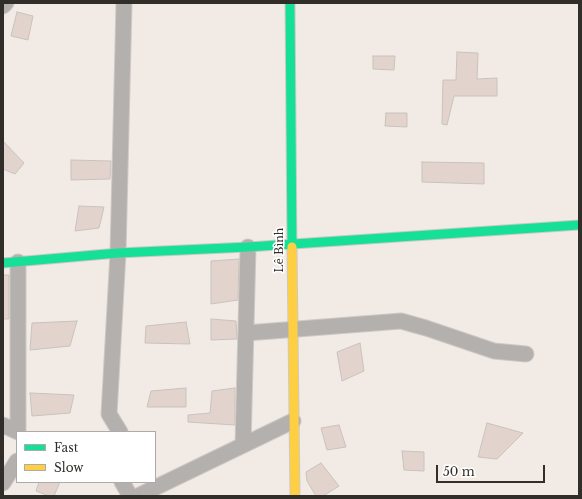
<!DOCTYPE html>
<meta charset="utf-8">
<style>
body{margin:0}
#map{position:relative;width:582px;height:499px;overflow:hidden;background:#f2ebe5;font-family:"Libre Baskerville",serif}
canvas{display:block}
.frame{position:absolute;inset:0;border:4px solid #312d29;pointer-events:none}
.legend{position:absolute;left:16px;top:431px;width:140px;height:52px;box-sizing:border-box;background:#fff;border:1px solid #adaba9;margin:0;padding:5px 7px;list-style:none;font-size:12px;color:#312d29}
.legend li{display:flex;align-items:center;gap:8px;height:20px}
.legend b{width:20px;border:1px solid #adaba9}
.scale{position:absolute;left:436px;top:465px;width:109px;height:18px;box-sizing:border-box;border:2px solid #312d29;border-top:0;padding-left:5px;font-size:12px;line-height:14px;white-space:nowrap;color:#312d29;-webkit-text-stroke:3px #fff;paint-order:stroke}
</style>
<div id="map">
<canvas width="582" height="499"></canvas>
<div class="frame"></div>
<ul class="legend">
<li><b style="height:5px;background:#16e098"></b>Fast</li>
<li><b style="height:5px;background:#ffcf43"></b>Slow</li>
</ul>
<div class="scale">50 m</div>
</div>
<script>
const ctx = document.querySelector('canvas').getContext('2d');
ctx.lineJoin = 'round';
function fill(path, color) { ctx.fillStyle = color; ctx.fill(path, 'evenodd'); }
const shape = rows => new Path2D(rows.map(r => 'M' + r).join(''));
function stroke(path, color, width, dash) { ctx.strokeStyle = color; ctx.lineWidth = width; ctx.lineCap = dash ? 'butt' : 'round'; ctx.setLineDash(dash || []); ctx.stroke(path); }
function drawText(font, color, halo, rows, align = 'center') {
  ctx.font = font + ' "Libre Baskerville",serif'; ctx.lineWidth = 3; ctx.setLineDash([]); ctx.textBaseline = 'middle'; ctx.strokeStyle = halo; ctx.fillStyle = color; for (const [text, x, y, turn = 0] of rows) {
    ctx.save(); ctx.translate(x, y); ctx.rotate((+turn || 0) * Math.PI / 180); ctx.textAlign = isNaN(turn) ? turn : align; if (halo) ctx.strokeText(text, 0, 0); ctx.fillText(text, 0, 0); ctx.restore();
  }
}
const building = shape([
 [17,12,33,16,28,40,11,36,17,12],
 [457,52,478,53,477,79,497,78,497,96,454,96,447,125,442,124,443,80,456,80,457,52],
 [373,56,395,56,394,70,373,69,373,56],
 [386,113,407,113,407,127,385,126,386,113],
 [3,141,24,163,15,174,3,169,3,141],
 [71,160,111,161,110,179,71,180,71,160],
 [422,162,484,163,484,184,422,182,422,162],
 [79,206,104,207,99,228,75,231,79,206],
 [239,259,238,300,211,304,211,261,239,259],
 [3,275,9,275,9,319,3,319,3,275],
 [211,319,236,321,237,339,211,340,211,319],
 [77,321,70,346,30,350,32,323,77,321],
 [186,322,190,344,145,343,146,326,186,322],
 [360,343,364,371,342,381,337,352,360,343],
 [186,388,186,407,147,407,151,391,186,388],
 [235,388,235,425,188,422,188,415,210,413,212,391,235,388],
 [30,393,74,395,70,413,32,416,30,393],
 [487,423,523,433,497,459,478,457,487,423],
 [339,425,346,447,327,450,321,428,339,425],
 [402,451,424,452,424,471,404,470,402,451],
 [321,463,339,486,323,496,316,496,307,481,306,472,321,463],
 [39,482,60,482,54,496,49,496,36,491,39,482]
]);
fill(building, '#e2d4cd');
stroke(building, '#c8c2be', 1);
const street = shape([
 [3,6,6,3],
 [18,262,18,432],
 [246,333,401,321,426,328,494,351,526,354],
 [3,425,18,432],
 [120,432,109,414,118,253,124,3],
 [243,445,248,247],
 [122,482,130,496],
 [3,483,17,461],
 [138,496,293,421]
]);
const fast = shape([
 [290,3,292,247],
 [3,263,118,253,248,247,579,225]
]);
const slow = shape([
 [292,247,295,496]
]);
stroke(street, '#cec9c4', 17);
stroke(fast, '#cec9c4', 11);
stroke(slow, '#cec9c4', 11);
stroke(street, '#b4b0ae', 15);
stroke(fast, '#16e098', 9);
stroke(slow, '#ffcf43', 9);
drawText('11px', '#312d29', '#fff', [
 ["Lê Bình",280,250,-90]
]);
</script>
